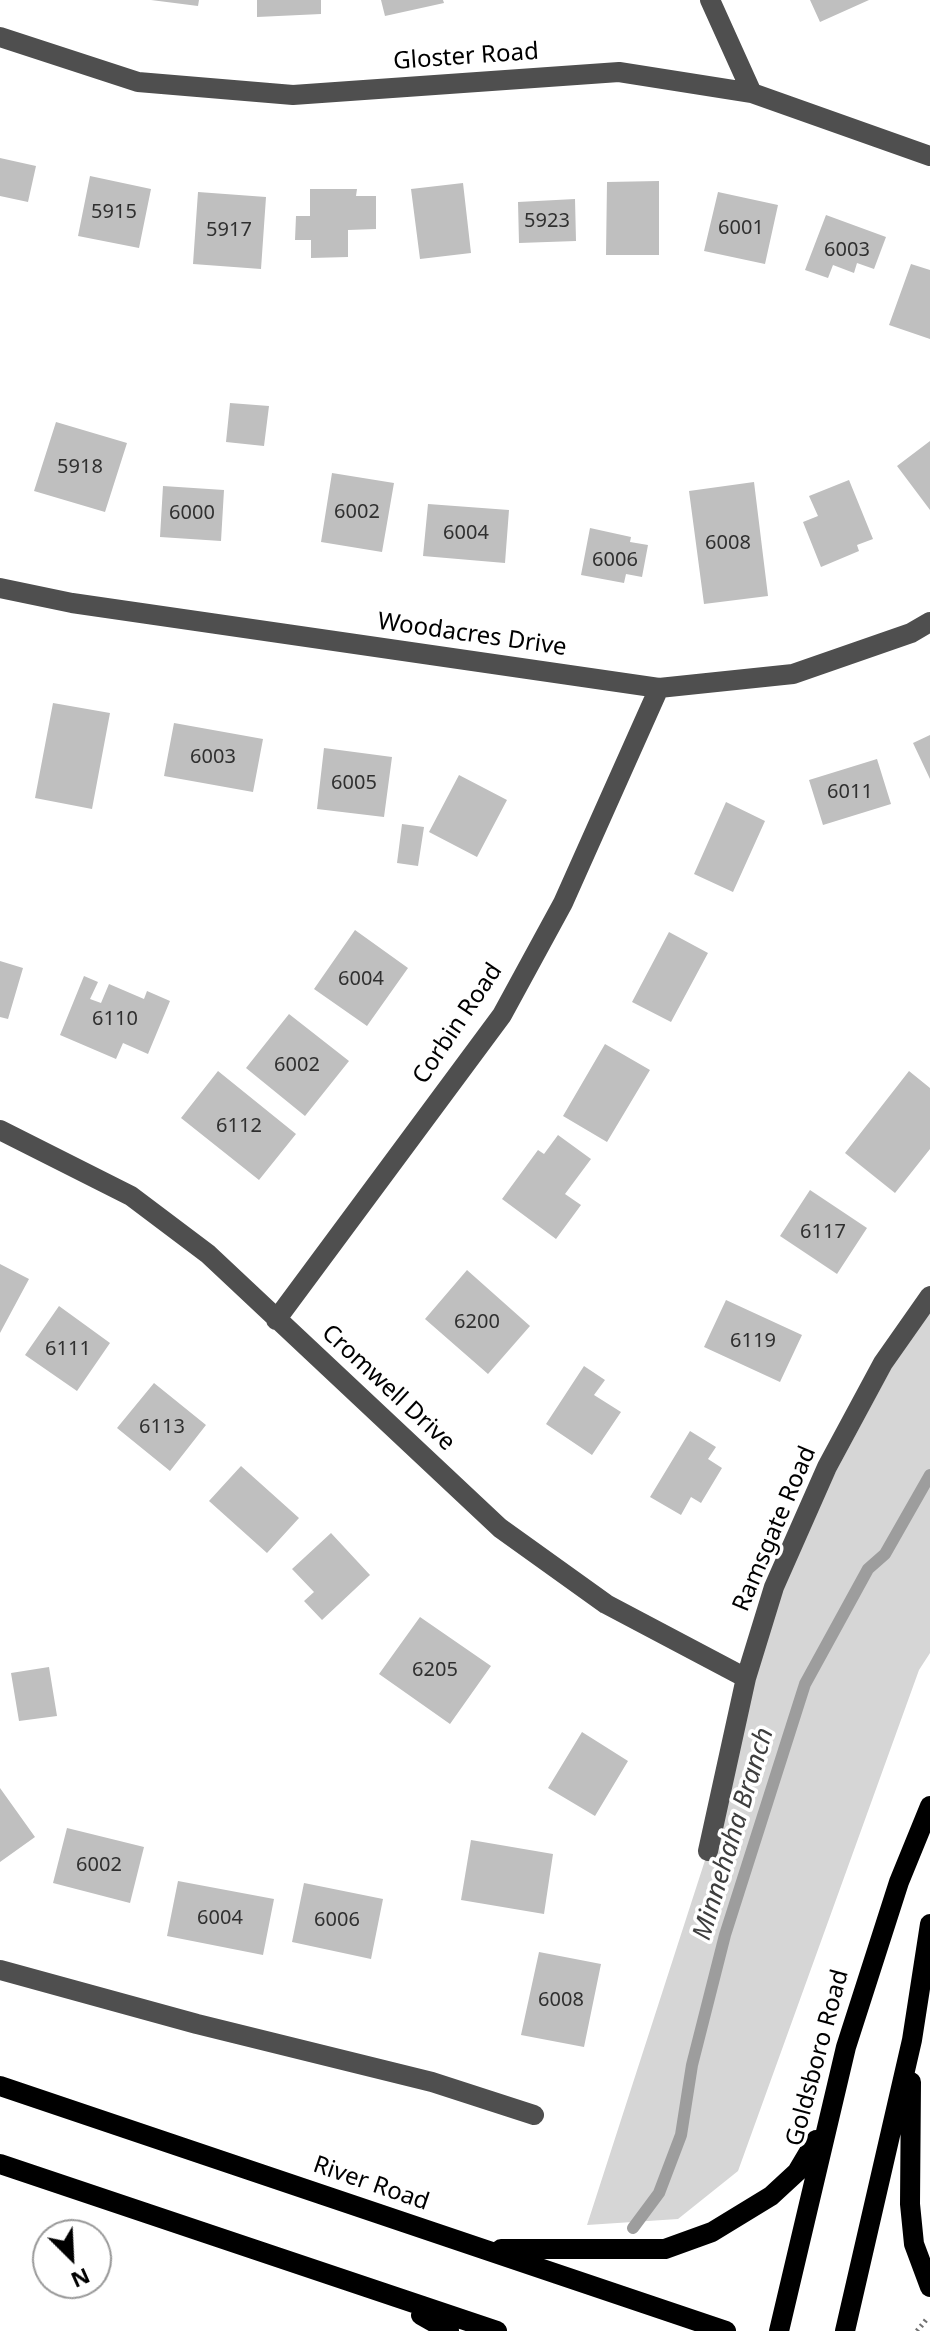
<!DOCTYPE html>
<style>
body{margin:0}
#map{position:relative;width:930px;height:2331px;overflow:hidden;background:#fff;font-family:"Noto Sans",sans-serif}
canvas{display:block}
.north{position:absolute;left:32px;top:2219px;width:80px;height:80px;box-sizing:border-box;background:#fff;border:2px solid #999;border-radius:50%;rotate:156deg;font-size:22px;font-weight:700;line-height:32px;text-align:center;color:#000}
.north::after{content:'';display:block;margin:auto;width:28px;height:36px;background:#000;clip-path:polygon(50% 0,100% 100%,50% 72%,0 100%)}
</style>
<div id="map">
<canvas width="930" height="2331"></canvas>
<div class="north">N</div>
</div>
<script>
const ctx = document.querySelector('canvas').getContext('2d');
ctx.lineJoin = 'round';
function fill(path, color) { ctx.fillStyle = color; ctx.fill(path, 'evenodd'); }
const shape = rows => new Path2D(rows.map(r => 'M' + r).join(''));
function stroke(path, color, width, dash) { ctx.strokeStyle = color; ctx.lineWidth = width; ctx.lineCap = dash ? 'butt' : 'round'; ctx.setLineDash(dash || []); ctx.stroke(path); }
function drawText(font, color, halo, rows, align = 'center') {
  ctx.font = font + ' "Noto Sans",sans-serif'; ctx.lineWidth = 7; ctx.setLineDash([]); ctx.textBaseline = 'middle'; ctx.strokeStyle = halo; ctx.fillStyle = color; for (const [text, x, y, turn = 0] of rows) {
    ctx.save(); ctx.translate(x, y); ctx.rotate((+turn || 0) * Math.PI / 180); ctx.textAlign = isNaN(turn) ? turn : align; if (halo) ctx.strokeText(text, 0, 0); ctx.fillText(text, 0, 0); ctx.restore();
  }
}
fill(shape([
 [930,1296,930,1653,919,1670,738,2171,678,2219,587,2225,708,1851,774,1587]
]), '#d6d6d6');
stroke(shape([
 [633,2228,659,2193,681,2135,692,2065,725,1935,805,1684,868,1569,885,1554,930,1475]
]), '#9d9d9d', 12);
fill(shape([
 [151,0,199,0,198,6],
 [257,0,321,0,321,14,257,17],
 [381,0,443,0,444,3,385,16],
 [810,0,869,0,820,22],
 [0,158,36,166,28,202,0,196],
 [90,176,151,189,139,248,78,236],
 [659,181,659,255,606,255,607,182],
 [463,183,471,253,420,259,411,189],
 [310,189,357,189,356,196,376,196,376,229,348,230,348,257,311,258,311,240,295,240,296,216,310,216],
 [198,192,266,197,261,269,193,264],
 [718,192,778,205,765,264,704,251],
 [575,199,576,241,519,243,518,202],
 [826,215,886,237,874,269,857,263,854,273,833,265,828,278,805,270],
 [911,264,930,270,930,339,889,325],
 [230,403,269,406,264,446,226,442],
 [56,422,127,443,105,512,34,491],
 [930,441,930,510,897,466],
 [332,473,394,483,382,552,321,542],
 [849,480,873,539,857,545,859,551,821,567,803,522,818,516,809,496],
 [754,482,768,596,704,604,689,491],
 [163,486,224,490,221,541,160,537],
 [428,504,509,510,505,563,423,556],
 [590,528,631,537,630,542,648,545,642,577,626,574,624,583,581,575],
 [53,703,110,713,92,809,35,798],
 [174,723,263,739,253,792,164,776],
 [930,735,930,779,913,743],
 [324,748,392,757,384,817,317,809],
 [877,759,891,804,823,825,809,780],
 [459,775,507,800,477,857,429,832],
 [726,802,765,821,733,892,694,874],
 [402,824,424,827,418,866,397,863],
 [355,930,408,968,367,1026,314,989],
 [669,932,708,953,671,1022,632,1002],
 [0,961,23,968,8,1019,0,1017],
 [84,976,98,982,90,999,101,1003,109,984,144,999,147,991,170,1001,148,1054,123,1043,116,1059,60,1035],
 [289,1014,349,1061,305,1116,246,1068],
 [605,1044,650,1070,607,1142,563,1116],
 [218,1071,296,1134,259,1180,181,1118],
 [909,1071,930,1088,930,1149,895,1193,845,1153],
 [558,1135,591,1159,565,1194,581,1205,556,1239,502,1199,538,1150,544,1154],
 [810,1190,867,1228,837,1274,780,1236],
 [0,1264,29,1279,0,1333],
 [467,1270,530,1326,488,1374,425,1319],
 [726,1300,802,1335,780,1382,704,1347],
 [59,1306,110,1343,77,1391,25,1355],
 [584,1366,605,1380,594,1395,621,1412,592,1455,546,1424],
 [154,1383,206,1425,170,1471,117,1428],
 [690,1431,716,1447,708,1459,722,1468,701,1503,691,1497,681,1515,650,1497],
 [241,1466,299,1518,267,1553,209,1501],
 [331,1533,370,1575,322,1620,304,1601,314,1592,292,1569],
 [420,1617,491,1666,450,1724,379,1674],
 [49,1667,57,1716,19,1721,11,1673],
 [582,1732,628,1761,595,1816,548,1788],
 [0,1788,35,1837,0,1862],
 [67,1828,144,1847,130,1903,53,1883],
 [471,1840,553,1854,544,1914,461,1900],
 [178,1881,274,1899,263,1955,167,1936],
 [304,1883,383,1899,371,1959,292,1942],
 [539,1952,601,1964,584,2047,521,2035]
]), '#bfbfbf');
stroke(shape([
 [917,2331,926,2320]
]), '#717171', 5, [2, 4]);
stroke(shape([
 [710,0,752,93],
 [0,37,138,82,293,95,619,72,752,93,930,156],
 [0,588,72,603,659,688,793,674,911,633,930,622],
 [0,1130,131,1196,208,1254,500,1528,606,1604,746,1678],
 [276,1320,502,1015,563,903,659,688],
 [708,1851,746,1678,774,1587,827,1467,883,1363,930,1296],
 [0,1970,197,2024,432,2082,534,2115]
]), '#4f4f4f', 20);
stroke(shape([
 [911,2082,910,2204,914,2244,930,2287],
 [0,2086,726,2331],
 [0,2164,497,2331],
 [501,2249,665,2249,712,2232,771,2196,797,2172,816,2140],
 [421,2315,449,2331],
 [779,2331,846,2047,899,1882,930,1806],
 [845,2331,912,2040,930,1924]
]), '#000', 20);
drawText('20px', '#303030', null, [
 ["5915",114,212],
 ["5923",547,221],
 ["6001",741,228],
 ["5917",229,230],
 ["6003",847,250],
 ["5918",80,467],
 ["6002",357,512],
 ["6000",192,513],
 ["6004",466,533],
 ["6008",728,543],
 ["6006",615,560],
 ["6003",213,757],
 ["6005",354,783],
 ["6011",850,792],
 ["6004",361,979],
 ["6110",115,1019],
 ["6002",297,1065],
 ["6112",239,1126],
 ["6117",823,1232],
 ["6200",477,1322],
 ["6119",753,1341],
 ["6111",68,1349],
 ["6113",162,1427],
 ["6205",435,1670],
 ["6002",99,1865],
 ["6004",220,1918],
 ["6006",337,1920],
 ["6008",561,2000]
]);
drawText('24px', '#000', '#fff', [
 ["Gloster Road",466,57,-4],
 ["Woodacres Drive",472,635,8],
 ["Corbin Road",458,1024,-56],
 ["Cromwell Drive",388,1388,43],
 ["Ramsgate Road",775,1529,-67],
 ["Goldsboro Road",818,2058,-75],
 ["River Road",371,2184,19]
]);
drawText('italic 26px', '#3e3e3e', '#fff', [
 ["Minnehaha Branch",734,1834,-73]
]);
</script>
